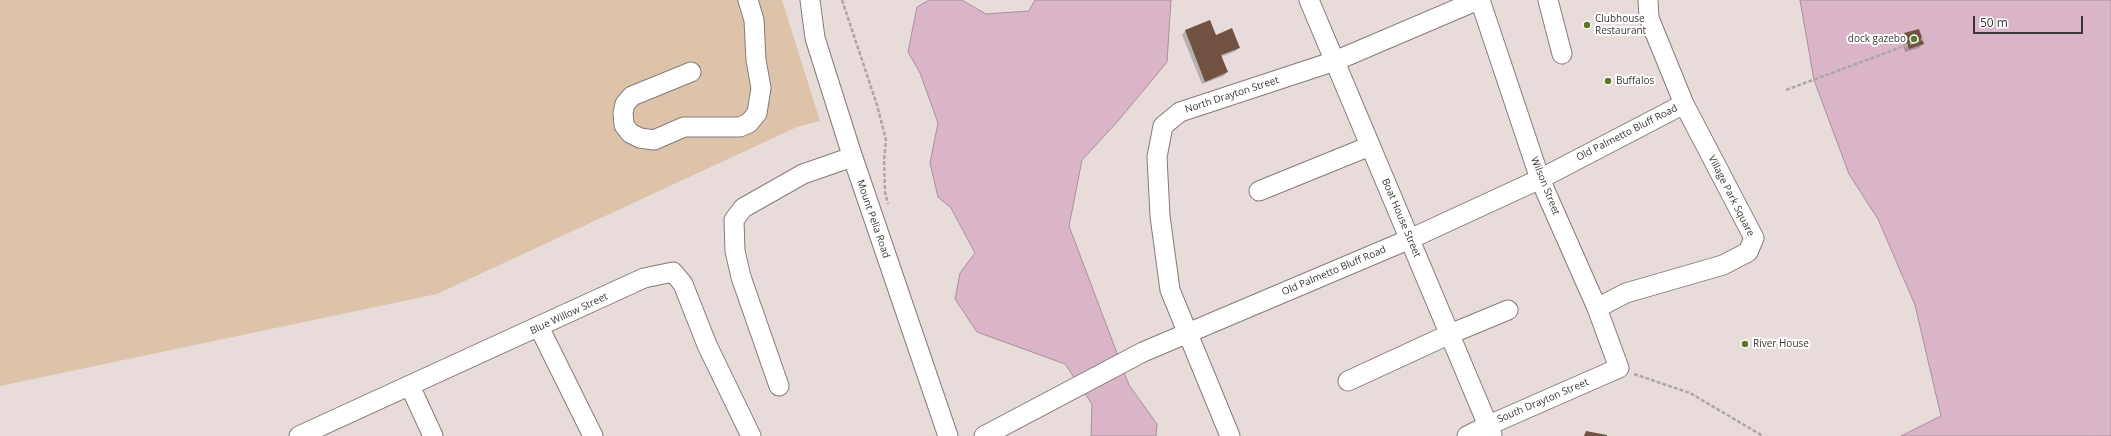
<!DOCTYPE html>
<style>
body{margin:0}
#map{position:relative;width:2111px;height:436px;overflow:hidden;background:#e7dcda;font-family:"Open Sans",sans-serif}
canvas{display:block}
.scale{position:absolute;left:1973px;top:16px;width:110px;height:18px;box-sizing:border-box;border:2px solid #3b3736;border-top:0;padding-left:5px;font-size:12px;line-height:14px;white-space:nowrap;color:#3b3736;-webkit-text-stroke:3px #fff;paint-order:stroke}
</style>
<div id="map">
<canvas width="2111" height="436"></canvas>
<div class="scale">50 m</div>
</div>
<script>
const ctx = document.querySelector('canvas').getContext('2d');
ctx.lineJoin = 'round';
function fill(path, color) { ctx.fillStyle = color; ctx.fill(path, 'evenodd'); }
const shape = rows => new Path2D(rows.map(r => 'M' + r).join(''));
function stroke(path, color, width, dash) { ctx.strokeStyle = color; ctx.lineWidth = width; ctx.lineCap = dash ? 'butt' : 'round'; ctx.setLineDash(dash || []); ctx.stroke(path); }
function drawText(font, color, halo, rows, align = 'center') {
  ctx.font = font + ' "Open Sans",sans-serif'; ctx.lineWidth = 4; ctx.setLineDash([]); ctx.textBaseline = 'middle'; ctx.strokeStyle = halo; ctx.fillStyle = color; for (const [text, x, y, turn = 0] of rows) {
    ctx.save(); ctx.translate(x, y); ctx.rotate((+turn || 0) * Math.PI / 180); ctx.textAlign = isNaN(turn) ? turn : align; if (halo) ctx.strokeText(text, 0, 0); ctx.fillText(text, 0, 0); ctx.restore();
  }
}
fill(shape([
 [0,0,782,0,820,121,797,127,437,294,0,386]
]), '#ddc3a9');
const water = shape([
 [929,0,962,0,986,14,1029,11,1035,0,1171,0,1167,62,1118,121,1082,160,1069,226,1129,385,1157,424,1156,436,1091,436,1092,404,1065,364,977,332,955,299,960,273,975,253,951,208,938,197,930,163,938,123,920,73,908,52,917,7,929,0],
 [1800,0,2111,0,2111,436,1901,436,1941,416,1915,305,1878,219,1849,174,1814,80,1800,0]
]);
fill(water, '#d9b5c7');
stroke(water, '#aa8f9c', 1);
fill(shape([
 [1209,21,1215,36,1239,47,1236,51,1221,57,1227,72,1224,76,1202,84,1182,35,1185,31],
 [1904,34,1923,44,1919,48,1905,52,1901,38]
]), '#0003');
fill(shape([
 [1210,20,1216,35,1232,28,1240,48,1221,55,1228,72,1205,82,1185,30],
 [1919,29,1924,44,1909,49,1904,33],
 [1586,431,1607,435,1607,436,1584,436]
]), '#705142');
const minor = shape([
 [810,0,815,38,851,152,948,436],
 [1309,0,1492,435],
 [1548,0,1562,54],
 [691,72,632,96,625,104,623,113,624,125,630,133,640,138,654,140,684,127,740,127,749,123,757,113,761,88,756,60,754,20,748,0],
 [1259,191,1370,146],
 [1597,308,1626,293,1723,265,1748,252,1754,238,1684,104,1649,18,1648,0],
 [539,327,593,436],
 [1348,381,1450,334,1508,310],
 [410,386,433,436],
 [779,386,741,277,735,251,734,220,743,208,803,174,852,157],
 [299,436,644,278,673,272,683,284,707,345,751,436],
 [984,436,1143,352,1410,239,1540,179,1684,104],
 [1230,436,1170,290,1160,216,1157,157,1163,126,1180,112,1335,61,1478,0],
 [1467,436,1489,425,1619,368,1597,308,1540,179,1480,0]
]);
stroke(minor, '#857b79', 21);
stroke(shape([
 [842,0,877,105,886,140,884,160,885,192,888,204],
 [1786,90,1923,39],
 [1634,374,1690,393,1763,436],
 [2091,436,2092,436]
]), '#aea6a4', 2.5, [4, 2]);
stroke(minor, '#fff', 19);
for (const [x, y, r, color] of [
 [1587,25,4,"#5c772b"],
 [1914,39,4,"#5c772b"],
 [1608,81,4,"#5c772b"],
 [1745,344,4,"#5c772b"]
]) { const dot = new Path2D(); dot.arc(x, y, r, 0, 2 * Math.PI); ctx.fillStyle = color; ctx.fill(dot); stroke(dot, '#fff', 1.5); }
drawText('10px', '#3b3736', '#fff', [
 ["Clubhouse",1595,19],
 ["Restaurant",1595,31],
 ["dock gazebo",1906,39,"right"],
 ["Buffalos",1616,81],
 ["River House",1753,344]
], 'left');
drawText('10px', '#3b3736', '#fff', [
 ["North Drayton Street",1232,95,-18],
 ["Old Palmetto Bluff Road",1627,133,-27],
 ["Wilson Street",1545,186,68],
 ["Village Park Square",1731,196,63],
 ["Boat House Street",1401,218,67],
 ["Mount Pelia Road",873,219,71],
 ["Old Palmetto Bluff Road",1334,271,-23],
 ["Blue Willow Street",569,314,-25],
 ["South Drayton Street",1543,401,-23]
]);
</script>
